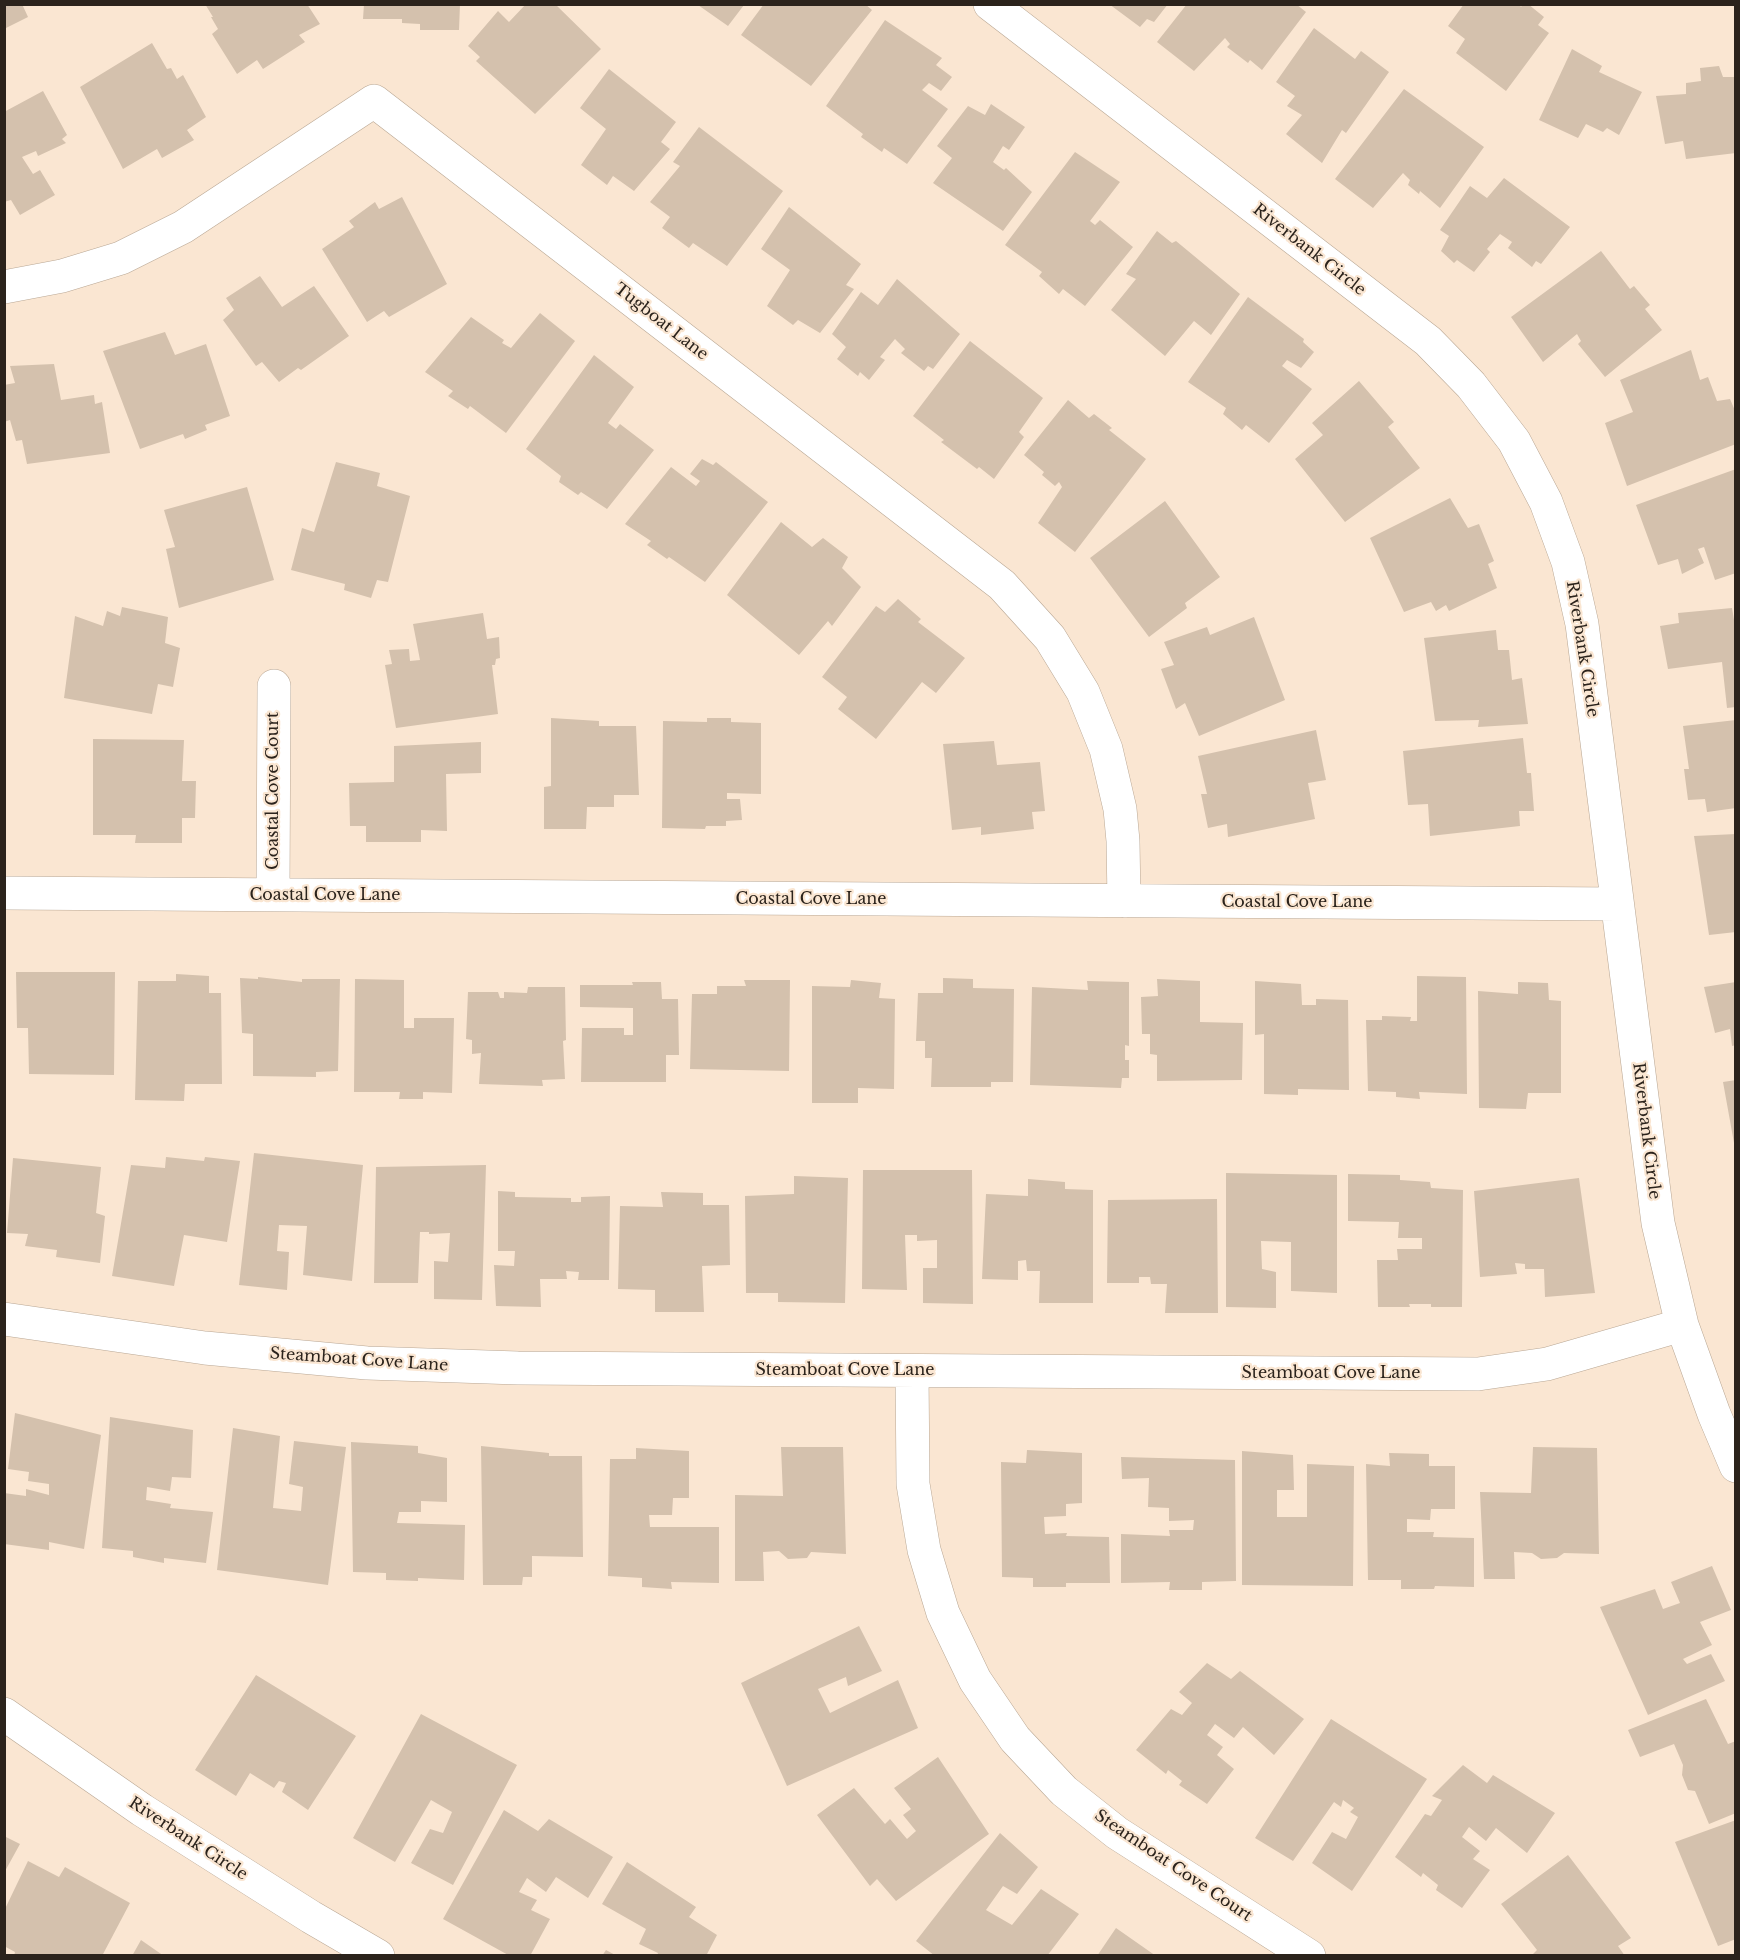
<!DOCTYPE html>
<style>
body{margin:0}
#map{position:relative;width:1740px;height:1960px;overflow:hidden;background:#fae6d2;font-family:"Libre Baskerville",serif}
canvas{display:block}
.frame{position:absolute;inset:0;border:6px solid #2b231c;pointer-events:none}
</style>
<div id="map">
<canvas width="1740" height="1960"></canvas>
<div class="frame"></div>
</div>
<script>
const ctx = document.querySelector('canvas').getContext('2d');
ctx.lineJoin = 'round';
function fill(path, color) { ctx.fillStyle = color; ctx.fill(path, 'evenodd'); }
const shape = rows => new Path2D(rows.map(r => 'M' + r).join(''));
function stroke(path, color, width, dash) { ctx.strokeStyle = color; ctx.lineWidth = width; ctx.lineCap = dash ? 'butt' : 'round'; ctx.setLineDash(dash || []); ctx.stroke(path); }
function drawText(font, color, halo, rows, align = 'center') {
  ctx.font = font + ' "Libre Baskerville",serif'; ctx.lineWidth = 4.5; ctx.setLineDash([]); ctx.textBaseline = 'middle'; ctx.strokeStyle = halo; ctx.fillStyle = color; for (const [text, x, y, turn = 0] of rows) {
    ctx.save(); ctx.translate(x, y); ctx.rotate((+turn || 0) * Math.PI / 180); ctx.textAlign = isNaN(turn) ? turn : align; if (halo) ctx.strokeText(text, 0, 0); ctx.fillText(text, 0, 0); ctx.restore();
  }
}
fill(shape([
 [4,4,22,4,28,17,4,29],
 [205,4,307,4,320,24,299,35,305,42,263,69,257,60,237,74,212,34,218,29,211,17,213,17],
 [364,4,460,4,459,30,420,30,420,24,402,23,402,19,363,19],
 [526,4,555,4,601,49,535,114,476,61,480,57,468,46,498,11,509,22],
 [764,4,865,4,872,10,811,86,741,35],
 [1109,4,1168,4,1154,22,1147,19,1140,27],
 [1187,4,1296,4,1306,12,1262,70,1250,60,1248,63,1227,47,1230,44,1225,38,1194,71,1157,42],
 [1464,4,1519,4,1521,7,1523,4,1528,4,1544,17,1538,25,1549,33,1506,91,1456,53,1465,39,1448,26],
 [698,5,744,5,728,26],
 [885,20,942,58,936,65,952,77,941,91,929,83,922,90,948,109,907,164,884,148,882,152,861,137,863,134,826,106],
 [1314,28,1355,59,1361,51,1389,72,1346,133,1342,130,1322,163,1286,134,1302,115,1287,106,1295,96,1276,82],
 [152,43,167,69,171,68,177,79,183,75,206,117,187,130,194,140,162,158,157,149,123,169,80,87],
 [1572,49,1602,66,1599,72,1642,92,1619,135,1607,128,1603,132,1586,124,1578,138,1539,120],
 [1719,66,1723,77,1736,77,1736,153,1686,159,1683,141,1665,144,1656,96,1686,94,1686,83,1701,81,1700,68],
 [609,69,676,122,661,142,670,149,634,191,613,176,607,185,581,165,606,129,580,108],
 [1404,89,1484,147,1440,208,1420,191,1419,194,1408,185,1410,180,1403,173,1373,208,1335,179],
 [43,91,67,135,62,139,66,143,38,156,36,151,22,157,33,174,40,170,55,195,20,215,11,200,4,202,4,112],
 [991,104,1025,127,1009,150,1003,146,993,162,1004,170,1006,168,1032,192,1003,231,933,183,952,158,937,146,968,106,985,115],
 [699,127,783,191,727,266,693,243,689,248,662,228,670,217,650,202,680,166,673,162],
 [1075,152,1120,182,1090,221,1095,225,1100,220,1133,247,1085,306,1063,289,1059,294,1039,276,1042,272,1005,245],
 [1504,178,1570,227,1541,264,1536,261,1532,267,1508,248,1512,242,1500,234,1487,249,1490,252,1474,272,1457,260,1454,263,1441,251,1449,236,1440,230,1470,186,1487,198],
 [402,197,447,284,389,317,384,311,367,322,322,249,354,227,349,221,375,202,379,209],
 [789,207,861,264,846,285,854,289,820,333,798,320,793,325,767,306,790,270,761,249],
 [1157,231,1172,243,1176,241,1240,294,1211,335,1194,321,1165,356,1111,310,1136,279,1126,274],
 [1601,251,1630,289,1634,286,1650,305,1645,309,1662,330,1605,377,1578,344,1581,341,1577,334,1543,362,1511,317],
 [260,276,282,307,314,286,349,336,301,370,298,368,279,382,262,362,256,366,223,320,234,310,226,298],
 [897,279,960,334,933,369,928,366,924,371,901,353,905,349,895,339,880,357,885,360,869,380,860,372,858,376,837,359,846,347,832,334,861,292,878,305],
 [1248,297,1304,339,1303,342,1314,352,1301,368,1287,360,1282,366,1312,389,1269,443,1246,425,1242,430,1223,414,1226,408,1188,382],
 [540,313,575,341,506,433,470,406,468,409,448,396,453,391,425,372,471,317,504,340,502,343,511,348],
 [165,332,175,355,206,344,230,416,205,425,207,430,185,439,183,434,140,449,103,351],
 [970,341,1043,398,1019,432,1024,437,994,479,979,467,977,469,941,442,944,440,913,416],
 [1691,350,1700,380,1708,377,1717,401,1730,399,1736,413,1736,444,1627,486,1605,423,1633,412,1620,380],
 [594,355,634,387,608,423,616,429,620,424,654,450,607,509,581,492,578,495,559,482,561,476,526,449],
 [54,364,61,400,94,395,95,404,102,402,110,453,27,464,22,440,16,441,10,420,4,422,4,385,15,383,10,366],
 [1359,381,1394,422,1388,427,1420,468,1345,522,1295,459,1323,435,1312,423],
 [1068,400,1089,418,1094,414,1112,428,1109,430,1146,459,1075,552,1038,523,1062,487,1059,482,1055,486,1042,475,1044,472,1024,455],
 [702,459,713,465,716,462,768,502,705,582,669,557,667,559,647,545,651,541,625,524,671,467,696,486,700,481,690,474],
 [336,462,380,473,377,486,410,496,388,582,377,580,371,598,344,590,345,584,291,570,302,528,314,532],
 [1736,469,1736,573,1715,580,1704,547,1698,549,1704,563,1682,574,1678,559,1658,565,1636,505],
 [247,487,274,580,179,608,166,549,175,547,164,510],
 [1450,498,1468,528,1479,524,1494,561,1488,564,1497,588,1449,611,1446,605,1436,611,1431,602,1404,612,1370,538],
 [1165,501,1220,577,1185,603,1187,608,1149,637,1090,558],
 [781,522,812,547,823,538,848,557,842,568,861,587,832,626,828,621,799,655,727,595],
 [898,599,921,619,918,622,965,658,936,693,922,682,876,739,838,709,847,697,822,677,876,606,885,612],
 [122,607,168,617,165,643,180,648,173,687,158,684,152,714,64,698,75,616,103,626,107,611,120,616],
 [1732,608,1734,620,1736,619,1736,707,1727,708,1722,662,1668,669,1660,626,1679,623,1678,613],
 [483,613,487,639,499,637,500,658,496,659,495,665,492,665,498,714,396,728,385,665,392,664,389,650,409,649,410,661,420,660,413,624],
 [1254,617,1285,700,1199,736,1185,703,1176,709,1161,669,1174,665,1164,642,1207,627,1210,635],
 [1496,630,1498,650,1509,650,1512,680,1522,678,1528,724,1478,727,1479,720,1435,721,1424,638],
 [551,718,599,721,599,726,636,726,639,795,614,795,614,807,587,807,586,829,544,829,544,787,551,786],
 [707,718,731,718,731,722,761,723,761,794,727,793,727,799,740,799,742,820,726,821,726,826,706,826,705,829,662,828,663,721,707,722],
 [1736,720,1736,808,1707,812,1705,799,1688,800,1684,769,1689,769,1683,726],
 [1316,730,1326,780,1308,783,1315,819,1228,837,1227,824,1208,828,1201,794,1207,794,1198,756],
 [1523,738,1527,773,1531,773,1534,811,1519,811,1520,826,1430,836,1428,804,1408,805,1403,751],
 [93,739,184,740,182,781,196,781,195,818,182,818,182,843,135,843,136,835,93,835],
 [994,741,997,765,1040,762,1045,811,1032,812,1034,829,981,835,981,827,952,830,943,744],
 [481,742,481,773,446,774,447,831,421,830,421,842,366,842,366,826,350,826,349,783,394,782,394,746],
 [1736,834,1736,932,1709,935,1694,836],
 [16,972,115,972,114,1075,29,1074,28,1028,17,1028],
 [176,974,209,976,209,993,221,993,222,1084,185,1084,184,1101,135,1100,138,981,176,981],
 [1417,976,1466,977,1467,1094,1419,1092,1420,1099,1396,1097,1396,1092,1368,1091,1366,1020,1382,1020,1382,1016,1411,1017,1410,1021,1417,1021],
 [258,977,302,982,302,979,340,979,338,1071,316,1072,316,1077,253,1076,253,1034,242,1033,240,978,258,979],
 [943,978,973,979,973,988,1014,989,1013,1082,991,1082,991,1087,931,1087,932,1058,925,1058,925,1041,916,1041,918,993,943,993],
 [355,979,404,980,404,1028,414,1028,414,1018,454,1018,452,1093,423,1092,423,1099,399,1099,400,1092,354,1092],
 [1157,979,1200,981,1200,1022,1243,1023,1242,1080,1157,1081,1157,1055,1150,1054,1150,1034,1142,1034,1141,997,1158,996],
 [744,980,790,980,789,1071,690,1069,692,994,717,994,717,986,746,986],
 [851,980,881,983,879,998,895,999,894,1089,858,1088,858,1103,812,1103,812,986,850,987],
 [1087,981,1129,982,1129,1046,1125,1045,1125,1060,1129,1060,1129,1078,1122,1078,1121,1088,1030,1085,1032,987,1088,990],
 [1255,981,1301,984,1302,1005,1316,1005,1316,999,1348,1000,1349,1090,1298,1089,1298,1095,1264,1094,1264,1034,1255,1035],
 [632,982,661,982,662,999,678,999,679,1055,666,1055,666,1082,581,1082,582,1028,624,1028,624,1035,633,1035,633,1008,580,1007,580,985,633,985],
 [1518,982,1548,983,1549,1000,1561,1001,1561,1093,1528,1093,1526,1109,1479,1108,1478,991,1518,994],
 [1736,982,1736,1045,1732,1046,1730,1029,1715,1033,1704,987],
 [528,987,565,987,566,1040,563,1041,565,1079,542,1080,543,1086,479,1084,481,1053,472,1054,472,1040,466,1039,468,992,498,992,500,998,504,998,504,992,527,993],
 [1736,1080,1736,1143,1734,1143,1723,1082],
 [254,1153,363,1165,352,1281,303,1275,307,1226,279,1225,277,1251,289,1252,287,1290,239,1285],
 [166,1157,204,1161,205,1157,240,1161,227,1242,184,1235,174,1286,112,1276,131,1165,165,1168],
 [13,1158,101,1167,96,1213,105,1216,100,1263,56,1257,57,1250,25,1246,28,1234,7,1233],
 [486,1165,482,1300,434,1299,434,1261,448,1262,450,1233,429,1234,429,1232,420,1232,418,1283,374,1283,376,1167],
 [863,1170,972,1170,973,1304,923,1303,923,1268,937,1268,937,1240,917,1241,917,1235,905,1235,907,1290,862,1289],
 [1226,1173,1337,1175,1337,1293,1291,1291,1291,1242,1261,1241,1262,1269,1276,1272,1276,1308,1226,1307],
 [1348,1174,1400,1175,1400,1180,1430,1182,1431,1188,1463,1190,1462,1307,1431,1307,1431,1304,1409,1304,1410,1307,1378,1307,1377,1260,1398,1260,1397,1249,1422,1249,1422,1238,1398,1238,1399,1222,1348,1221],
 [794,1176,848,1178,845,1303,778,1302,778,1293,746,1293,745,1196,794,1194],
 [1579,1178,1595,1293,1545,1297,1544,1269,1525,1269,1525,1264,1515,1263,1517,1274,1480,1277,1474,1191],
 [1028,1179,1065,1182,1065,1189,1093,1190,1093,1303,1039,1303,1040,1271,1027,1271,1026,1260,1018,1261,1018,1280,982,1279,986,1194,1028,1196],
 [498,1191,515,1192,515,1197,571,1198,571,1202,581,1202,581,1197,610,1196,609,1280,578,1280,579,1272,566,1271,567,1279,540,1279,541,1307,496,1306,494,1265,514,1266,515,1251,498,1251],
 [661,1192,703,1193,703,1205,729,1205,730,1265,702,1266,704,1312,655,1312,655,1290,618,1289,620,1206,663,1207],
 [1217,1199,1218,1313,1165,1313,1167,1284,1151,1284,1150,1277,1139,1277,1139,1283,1107,1283,1108,1200],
 [15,1413,101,1435,84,1549,49,1542,49,1550,4,1544,4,1493,26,1496,26,1489,49,1495,49,1484,28,1481,29,1472,8,1469],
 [110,1417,193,1430,191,1478,172,1477,170,1491,147,1487,146,1500,171,1504,170,1508,213,1512,206,1563,164,1558,164,1563,133,1557,133,1551,102,1548],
 [233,1428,280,1436,273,1508,301,1511,303,1487,289,1484,294,1441,346,1447,328,1585,217,1570],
 [351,1442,418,1446,418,1453,447,1458,447,1502,421,1501,421,1512,399,1512,397,1523,465,1525,464,1580,418,1578,418,1581,386,1580,386,1573,353,1572],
 [481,1446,549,1453,549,1456,582,1456,583,1557,532,1556,532,1577,523,1577,522,1585,483,1585],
 [781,1447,843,1447,846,1554,811,1552,807,1558,788,1559,779,1551,763,1552,764,1581,735,1581,735,1495,783,1496],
 [1533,1447,1597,1448,1599,1554,1564,1553,1557,1558,1541,1559,1532,1553,1514,1552,1515,1579,1484,1579,1480,1492,1531,1493],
 [636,1448,689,1451,689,1498,673,1498,672,1515,649,1515,650,1527,719,1527,719,1583,671,1582,672,1589,642,1587,642,1578,608,1576,610,1459,636,1459],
 [1027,1450,1082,1453,1082,1503,1066,1504,1066,1516,1044,1517,1045,1534,1067,1533,1066,1536,1109,1537,1110,1583,1066,1583,1066,1587,1033,1587,1033,1578,1002,1577,1001,1462,1026,1463],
 [1242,1451,1293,1455,1294,1490,1277,1490,1277,1517,1307,1517,1307,1464,1354,1466,1353,1586,1242,1585],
 [1389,1453,1429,1454,1429,1466,1455,1466,1455,1509,1431,1509,1430,1520,1407,1519,1407,1532,1434,1532,1433,1537,1474,1538,1474,1587,1435,1586,1434,1589,1401,1589,1401,1580,1368,1580,1366,1464,1390,1466],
 [1121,1457,1235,1460,1236,1581,1202,1582,1202,1590,1169,1590,1170,1582,1121,1583,1121,1534,1170,1536,1169,1530,1193,1530,1194,1520,1169,1521,1169,1508,1148,1507,1149,1478,1122,1479],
 [1712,1566,1731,1610,1700,1622,1712,1645,1683,1659,1687,1664,1711,1654,1725,1681,1648,1715,1600,1607,1655,1589,1663,1609,1680,1603,1671,1582],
 [859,1626,882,1671,848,1686,846,1677,818,1689,830,1713,898,1680,918,1728,787,1786,741,1683],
 [1207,1663,1231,1679,1240,1671,1304,1719,1274,1755,1243,1727,1234,1738,1215,1724,1207,1735,1223,1747,1217,1755,1234,1769,1207,1804,1179,1785,1182,1781,1168,1770,1166,1774,1136,1750,1171,1709,1182,1715,1192,1703,1179,1692],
 [256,1675,356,1736,308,1810,282,1792,286,1783,279,1781,274,1788,250,1773,236,1796,195,1770],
 [1706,1699,1728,1744,1736,1741,1736,1813,1709,1824,1695,1791,1688,1790,1682,1775,1683,1765,1674,1744,1640,1757,1628,1730],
 [421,1714,517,1765,453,1885,411,1863,430,1829,443,1833,452,1812,431,1800,395,1862,353,1838],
 [1331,1719,1427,1779,1352,1891,1312,1863,1332,1832,1346,1839,1358,1817,1350,1812,1354,1808,1343,1800,1341,1807,1334,1802,1293,1861,1255,1838],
 [938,1757,989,1834,896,1901,877,1879,870,1886,817,1815,854,1788,885,1824,890,1819,907,1839,916,1831,903,1815,911,1809,894,1788],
 [1463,1765,1487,1783,1493,1775,1555,1813,1527,1853,1496,1828,1486,1841,1469,1827,1462,1837,1480,1851,1473,1859,1490,1870,1462,1908,1436,1890,1438,1885,1423,1873,1421,1877,1395,1857,1425,1814,1431,1816,1442,1800,1432,1796],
 [504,1810,538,1831,549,1819,613,1857,588,1898,556,1877,546,1892,527,1878,519,1892,537,1900,531,1910,550,1919,530,1956,510,1956,443,1919],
 [1736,1820,1736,1939,1718,1946,1675,1842],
 [1000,1833,1038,1867,1017,1894,1003,1886,986,1910,1012,1925,1041,1889,1079,1914,1047,1956,935,1956,916,1941],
 [4,1836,20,1844,4,1873],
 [1568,1855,1631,1938,1618,1946,1625,1956,1531,1956,1537,1950,1501,1904],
 [28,1861,59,1877,65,1867,130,1903,102,1956,14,1956,15,1952,4,1946,4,1911],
 [627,1862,696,1907,689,1917,717,1935,706,1956,657,1956,658,1953,639,1944,646,1929,602,1904],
 [1116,1928,1156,1956,1097,1956],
 [141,1940,164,1956,132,1956],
 [606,1950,617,1956,602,1956]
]), '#d4c1ad');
const street = shape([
 [990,4,1428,341,1471,385,1514,441,1546,502,1568,562,1582,624,1658,1223,1682,1325,1714,1414,1736,1466],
 [4,287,62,276,121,258,183,227,374,101,1002,585,1050,638,1083,692,1106,749,1120,809,1123,841,1124,901],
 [4,893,1617,904],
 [273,895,274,686],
 [4,1319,205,1348,367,1363,518,1368,1478,1374,1547,1364,1682,1325],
 [912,1371,913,1484,924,1550,943,1613,975,1680,1015,1739,1064,1791,1117,1833,1309,1956],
 [4,1714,142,1810,311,1917,378,1956]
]);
stroke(street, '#b9a794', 34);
stroke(street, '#fff', 33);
drawText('16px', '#2b231c', '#fae6d2', [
 ["Riverbank Circle",1309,250,38],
 ["Tugboat Lane",661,322,38],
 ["Riverbank Circle",1582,649,81],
 ["Coastal Cove Court",273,791,-90],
 ["Coastal Cove Lane",325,895],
 ["Coastal Cove Lane",811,899],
 ["Coastal Cove Lane",1297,902],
 ["Riverbank Circle",1646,1131,83],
 ["Steamboat Cove Lane",359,1360,4],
 ["Steamboat Cove Lane",845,1370],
 ["Steamboat Cove Lane",1331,1373],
 ["Riverbank Circle",188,1839,33],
 ["Steamboat Cove Court",1173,1866,34]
]);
</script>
